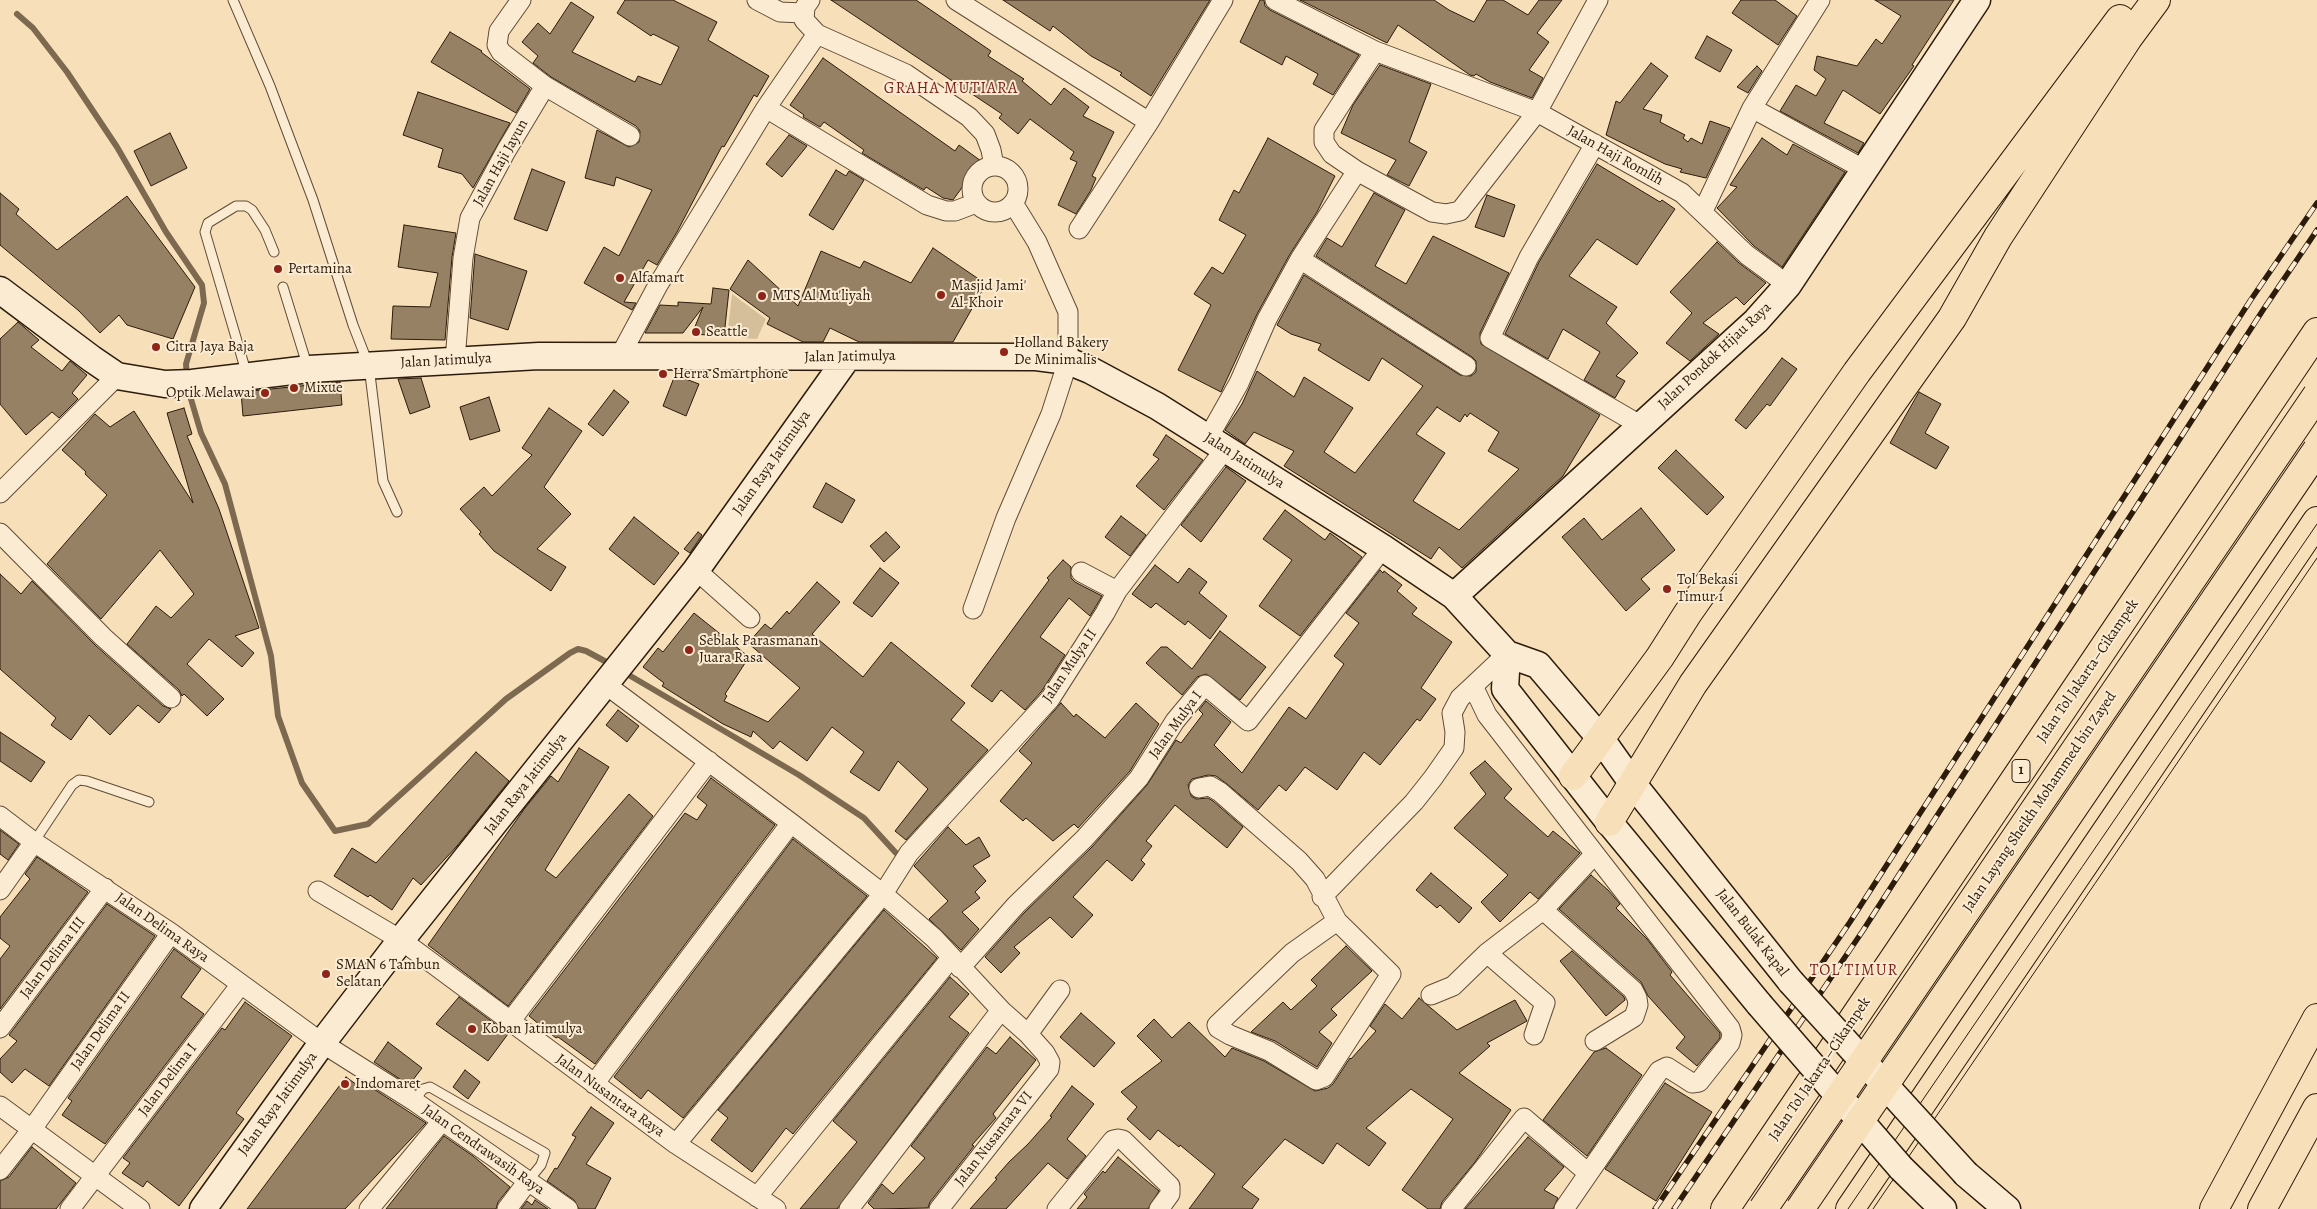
<!DOCTYPE html>
<meta charset="utf-8">
<style>
body{margin:0}
canvas{display:block;background:#f7e0b9}
</style>
<canvas width="2317" height="1209"></canvas>
<script>
const ctx = document.querySelector('canvas').getContext('2d');
ctx.lineJoin = 'round';
function fill(path, color) { ctx.fillStyle = color; ctx.fill(path, 'evenodd'); }
const shape = rows => new Path2D(rows.map(r => 'M' + r).join(''));
function stroke(path, color, width, dash) { ctx.strokeStyle = color; ctx.lineWidth = width; ctx.lineCap = dash ? 'butt' : 'round'; ctx.setLineDash(dash || []); ctx.stroke(path); }
function drawText(font, color, halo, rows, align = 'center') {
  ctx.font = font + ' Alegreya,serif'; ctx.lineWidth = 4; ctx.setLineDash([]); ctx.textBaseline = 'middle'; ctx.strokeStyle = halo; ctx.fillStyle = color; for (const [text, x, y, turn = 0] of rows) {
    ctx.save(); ctx.translate(x, y); ctx.rotate((+turn || 0) * Math.PI / 180); ctx.textAlign = isNaN(turn) ? turn : align; if (halo) ctx.strokeText(text, 0, 0); ctx.fillText(text, 0, 0); ctx.restore();
  }
}
fill(shape([
 [732,294,766,319,757,339,727,337]
]), '#d5bf9b');
stroke(shape([
 [17,14,33,28,67,72,117,147,166,232,202,285,204,303,186,364,187,377],
 [188,389,201,433,225,484,271,656,278,716,302,783,335,831,368,824,506,699,570,653,578,649,586,651,612,665],
 [622,671,799,775,864,818,896,853]
]), '#7d6950', 6);
const building = shape([
 [625,0,673,0,717,22,708,40,769,76,757,97,754,95,724,147,722,146,677,232,657,265,648,260,624,302,636,303,632,310,584,283,604,247,619,256,652,190,616,177,614,186,585,178,597,130,629,147,639,142,640,131,636,126,551,77,533,63,538,56,522,42,538,23,550,34,571,2,594,17,572,52,635,82,638,76,661,85,679,47,653,34,651,36,617,13,625,0],
 [831,0,916,0,991,51,988,56,1024,79,1022,81,1051,105,1064,88,1089,107,1083,116,1114,132,1092,176,1096,178,1091,190,1076,214,1058,205,1077,162,1070,159,1074,152,1030,119,1018,134,999,118,1002,114,831,0],
 [1003,0,1210,0,1151,96,1120,75,1122,73,1091,56,1053,26,1050,31,1003,0],
 [1260,0,1264,0,1265,6,1270,10,1359,55,1333,95,1313,84,1318,74,1286,56,1282,65,1240,42,1260,0],
 [1300,0,1434,0,1449,10,1474,22,1487,0,1503,0,1528,15,1539,0,1562,0,1537,33,1549,42,1529,70,1543,78,1532,98,1490,82,1476,74,1474,76,1470,75,1398,25,1387,43,1300,0],
 [1741,0,1775,0,1797,16,1778,45,1732,13,1741,0],
 [1875,0,1954,0,1912,65,1914,66,1880,114,1843,90,1824,123,1864,143,1858,153,1780,111,1796,85,1816,96,1826,79,1814,70,1817,56,1857,66,1876,39,1882,44,1901,16,1875,0],
 [450,32,482,51,481,52,530,89,516,113,431,62,450,32],
 [1707,36,1732,50,1720,72,1695,58,1707,36],
 [823,58,955,151,959,145,981,161,953,200,943,198,926,187,924,190,862,153,864,150,824,122,820,127,803,117,804,115,790,105,823,58],
 [1651,63,1668,76,1643,109,1662,115,1660,122,1685,135,1683,138,1688,142,1691,138,1702,144,1710,121,1730,128,1706,178,1680,172,1682,169,1665,164,1606,135,1616,101,1620,103,1651,63],
 [1380,65,1431,84,1409,142,1427,152,1409,186,1387,175,1396,160,1341,133,1353,105,1380,65],
 [1757,66,1762,71,1748,93,1737,87,1757,66],
 [418,92,510,123,473,188,462,174,438,167,443,149,403,135,418,92],
 [170,133,187,168,151,186,134,151,170,133],
 [789,135,807,146,782,177,766,164,789,135],
 [1268,138,1335,176,1317,212,1290,254,1257,314,1221,392,1178,370,1211,305,1194,294,1212,267,1223,274,1246,235,1219,220,1234,190,1239,193,1268,138],
 [1762,138,1787,155,1793,144,1845,172,1782,267,1754,246,1717,208,1737,187,1730,185,1762,138],
 [1597,164,1660,202,1662,200,1675,209,1637,265,1597,239,1569,276,1617,307,1606,323,1638,353,1616,376,1625,381,1615,398,1584,380,1600,352,1563,329,1548,359,1505,334,1539,262,1597,164],
 [532,169,565,182,547,231,514,219,532,169],
 [836,170,846,176,849,171,864,180,833,230,809,215,836,170],
 [0,193,19,209,16,214,57,250,127,196,195,287,173,339,127,325,119,315,100,333,79,311,0,245,0,193],
 [1374,193,1405,210,1375,266,1406,284,1433,236,1509,273,1480,333,1481,344,1600,415,1563,476,1462,568,1439,547,1431,559,1284,466,1294,451,1254,432,1245,444,1225,430,1242,404,1257,371,1294,397,1304,377,1353,408,1324,452,1355,473,1423,386,1382,358,1369,381,1318,350,1321,344,1291,334,1277,325,1304,275,1460,375,1471,376,1476,372,1476,361,1472,357,1316,256,1327,238,1342,247,1374,193],
 [1437,407,1460,422,1465,414,1467,417,1470,413,1499,432,1488,451,1519,469,1459,530,1413,501,1445,453,1416,434,1437,407],
 [1487,195,1515,205,1504,237,1475,227,1487,195],
 [404,225,456,233,452,257,445,340,391,339,393,306,430,307,438,273,398,267,404,225],
 [1717,242,1739,263,1766,283,1744,305,1736,297,1703,323,1719,334,1690,361,1666,343,1692,313,1670,292,1717,242],
 [933,248,986,284,953,342,859,342,830,328,823,342,803,342,767,324,770,318,730,289,748,260,798,306,821,251,860,268,864,261,911,283,933,248],
 [475,254,527,271,508,330,470,318,475,254],
 [713,288,729,290,724,336,692,334,703,307,683,333,645,333,660,305,678,306,678,302,711,304,713,288],
 [18,322,39,340,31,347,62,371,70,361,87,375,72,393,78,399,59,418,52,412,26,435,0,404,0,339,18,322],
 [1782,358,1797,369,1770,406,1767,404,1746,429,1735,420,1782,358],
 [675,375,699,384,686,416,663,406,675,375],
 [421,378,430,407,410,414,398,379,421,378],
 [340,382,342,405,243,416,241,392,340,382],
 [614,390,629,402,603,436,588,424,614,390],
 [1919,392,1941,404,1925,433,1949,447,1936,469,1890,443,1919,392],
 [489,397,500,431,470,440,460,407,489,397],
 [184,408,192,434,187,436,219,509,259,628,235,636,254,653,242,667,209,639,187,664,224,699,207,716,184,694,182,696,179,690,127,644,156,606,171,618,194,594,160,550,101,619,47,564,107,495,85,474,86,472,62,450,95,414,110,427,134,411,193,503,167,413,184,408],
 [549,408,582,431,544,487,571,514,537,549,566,567,551,591,494,551,479,534,481,532,460,509,484,487,492,496,532,455,522,448,549,408],
 [1166,435,1203,460,1164,510,1136,486,1159,459,1153,455,1166,435],
 [1676,450,1724,497,1707,515,1658,468,1676,450],
 [1226,467,1246,481,1201,542,1181,525,1226,467],
 [826,483,855,500,842,523,813,507,826,483],
 [1641,508,1675,550,1641,579,1650,589,1626,611,1562,537,1584,518,1602,540,1641,508],
 [1285,510,1325,540,1330,533,1362,557,1300,636,1259,606,1292,560,1263,539,1285,510],
 [1121,516,1146,535,1130,556,1105,537,1121,516],
 [634,517,679,553,654,585,609,549,634,517],
 [698,532,702,535,690,553,684,549,698,532],
 [886,532,900,547,884,562,870,546,886,532],
 [1063,560,1071,567,1071,578,1075,582,1102,596,1090,616,1069,598,1040,637,1065,655,1041,692,1025,710,1001,690,992,702,971,686,1049,580,1047,578,1063,560],
 [1155,565,1178,583,1189,568,1207,582,1199,593,1227,616,1210,639,1188,621,1185,625,1156,603,1151,608,1132,594,1155,565],
 [880,568,899,583,872,617,853,603,880,568],
 [1380,570,1383,573,1384,571,1402,585,1397,591,1417,608,1412,614,1452,642,1421,688,1436,699,1420,721,1417,719,1380,765,1364,752,1337,790,1305,767,1286,791,1279,785,1258,810,1227,784,1216,776,1208,775,1192,779,1188,785,1191,796,1196,799,1208,798,1213,801,1243,827,1227,848,1175,805,1146,841,1152,846,1141,860,1145,864,1132,881,1107,860,1073,897,1093,915,1072,938,1050,917,1014,947,1020,953,1001,973,985,957,1024,913,1092,847,1147,785,1176,740,1181,743,1203,714,1199,710,1206,701,1231,722,1214,745,1242,773,1289,707,1306,719,1344,664,1334,656,1359,623,1346,613,1380,570],
 [0,574,21,594,32,581,95,645,163,706,171,709,159,723,138,705,110,735,89,715,71,740,51,725,56,718,0,669,0,574],
 [817,582,840,602,812,634,863,677,891,642,965,703,951,720,988,750,906,840,895,831,928,789,898,761,879,791,850,772,864,752,832,727,807,761,780,741,773,749,753,731,751,737,723,724,662,686,664,683,643,667,658,648,663,652,694,613,749,657,725,694,727,696,724,701,768,722,800,688,748,643,765,624,771,629,787,611,789,614,817,582],
 [1220,631,1266,667,1240,700,1206,674,1197,677,1182,695,1146,663,1161,647,1167,647,1192,669,1220,631],
 [1061,703,1074,717,1076,714,1105,738,1136,703,1159,724,1130,771,1078,828,1074,824,1053,841,1026,818,1023,821,1000,801,1032,763,1019,751,1061,703],
 [618,710,639,726,627,742,606,725,618,710],
 [0,732,45,762,31,782,0,761,0,732],
 [579,748,609,767,545,870,556,878,629,794,653,816,508,1006,428,945,525,808,551,776,558,782,579,748],
 [476,752,509,781,457,846,421,885,413,878,392,910,370,895,368,897,334,876,352,848,376,863,476,752],
 [1485,761,1512,789,1504,798,1548,837,1553,831,1580,853,1538,899,1530,892,1500,922,1481,902,1508,875,1454,828,1486,794,1470,773,1485,761],
 [711,778,775,825,595,1064,558,1037,556,1038,529,1016,685,813,697,820,707,805,697,797,711,778],
 [948,827,966,845,979,837,990,856,973,866,986,881,975,892,980,898,962,912,979,929,961,950,929,919,948,901,914,866,948,827],
 [0,830,19,844,8,860,0,854,0,830],
 [793,839,867,896,683,1118,648,1090,641,1099,614,1077,793,839],
 [37,857,88,892,0,1009,0,959,10,946,0,938,0,917,30,879,25,874,37,857],
 [1431,873,1472,908,1459,923,1440,905,1437,908,1416,890,1431,873],
 [1591,875,1608,890,1620,904,1616,908,1647,939,1672,972,1670,975,1720,1033,1720,1038,1697,1066,1676,1048,1685,1037,1648,996,1641,982,1559,909,1591,875],
 [107,904,155,936,49,1086,25,1069,12,1083,0,1072,0,1059,17,1041,9,1035,107,904],
 [884,910,937,958,793,1134,786,1128,752,1172,711,1140,728,1118,718,1110,884,910],
 [1346,946,1372,971,1331,1009,1337,1015,1319,1032,1332,1043,1317,1067,1275,1041,1251,1032,1283,1002,1291,1010,1317,986,1311,980,1346,946],
 [174,949,201,969,181,997,204,1014,105,1144,62,1115,72,1101,68,1098,174,949],
 [1572,951,1624,997,1625,1000,1606,1016,1560,961,1572,951],
 [950,977,969,994,949,1017,969,1033,837,1209,800,1209,857,1142,833,1121,950,977],
 [459,997,498,1026,502,1032,508,1034,488,1061,436,1024,459,997],
 [1419,998,1457,1030,1515,1000,1527,1021,1487,1043,1490,1046,1459,1073,1511,1110,1475,1162,1442,1202,1440,1209,1428,1209,1402,1190,1453,1119,1411,1089,1366,1128,1386,1143,1369,1166,1337,1143,1323,1164,1285,1139,1242,1187,1259,1199,1252,1209,1189,1209,1215,1174,1180,1145,1179,1147,1158,1130,1150,1140,1127,1119,1137,1107,1121,1092,1162,1061,1137,1036,1154,1019,1172,1038,1189,1022,1225,1057,1232,1048,1264,1061,1315,1091,1328,1088,1333,1084,1350,1058,1351,1059,1376,1031,1370,1026,1385,1004,1402,1019,1419,998],
 [245,1002,292,1036,236,1113,244,1119,179,1206,147,1181,143,1187,122,1173,130,1163,123,1158,222,1028,225,1030,245,1002],
 [1081,1013,1115,1043,1094,1067,1060,1037,1081,1013],
 [1010,1037,1036,1060,993,1114,996,1118,972,1145,974,1146,930,1202,928,1208,874,1209,868,1203,882,1184,893,1194,925,1158,911,1146,987,1047,996,1054,1010,1037],
 [388,1042,422,1068,409,1085,374,1062,388,1042],
 [1606,1048,1642,1075,1587,1156,1543,1120,1594,1052,1606,1048],
 [465,1070,480,1082,468,1099,453,1087,465,1070],
 [346,1077,357,1085,360,1080,426,1123,345,1209,247,1209,346,1077],
 [1665,1083,1712,1112,1656,1201,1605,1169,1665,1083],
 [1072,1086,1094,1104,1067,1139,1086,1156,1067,1179,1048,1163,1006,1209,970,1209,997,1179,995,1178,1009,1162,1028,1144,1052,1117,1050,1116,1072,1086],
 [591,1107,614,1123,586,1164,611,1178,595,1209,579,1209,574,1200,547,1181,555,1168,557,1169,576,1137,572,1135,591,1107],
 [444,1136,473,1156,510,1187,498,1202,496,1209,386,1209,444,1136],
 [1528,1137,1564,1167,1544,1190,1558,1198,1553,1209,1465,1209,1528,1137],
 [32,1147,76,1183,56,1209,0,1209,0,1181,9,1177,32,1147],
 [1118,1157,1159,1191,1148,1209,1077,1209,1087,1197,1084,1194,1103,1171,1105,1173,1118,1157],
 [535,1200,548,1209,521,1209,527,1201,532,1205,535,1200]
]);
fill(building, '#968165');
stroke(building, '#2d1b0b', 1);
const lane = shape([
 [233,0,270,86,313,200,353,325,369,366,383,481,397,512],
 [283,287,308,368],
 [247,375,205,232,208,223,236,206,246,206,252,210,265,230,274,252],
 [34,842,72,785,79,780,87,781,149,802],
 [414,1101,423,1089,430,1087,545,1153,541,1165,528,1181]
]);
const street = shape([
 [757,0,780,12,803,13],
 [810,0,805,7,804,20,817,34,906,74,969,117,985,134,991,150,994,166],
 [956,0,1149,122],
 [1275,0,1375,51,1537,112,1460,211,1446,214,1432,212,1357,171],
 [1598,0,1537,112,1682,193,1747,255,1788,285],
 [817,34,766,108,927,205,946,211,955,211,976,203],
 [545,86,630,136],
 [1752,108,1865,170],
 [1595,144,1529,257,1490,338,1640,425],
 '972 189a23 23 0 1 1 46 0a23 23 0 1 1-46 0Z',
 [1703,211,1752,108,1820,0],
 [1079,229,1149,122,1223,0],
 [1300,259,1466,366],
 [620,356,658,285,766,108],
 [455,361,463,258,470,218,506,151,545,86,501,52,497,45,499,31,521,0],
 [1208,438,1239,383,1267,319,1300,259,1357,171,1332,154,1324,142,1324,130,1375,51],
 [0,493,117,376],
 [0,533,103,637,171,698],
 [696,570,750,618],
 [1081,572,1117,591],
 [973,609,1006,518,1051,414,1068,361,1068,312,1037,242,1013,203],
 [1507,654,1473,686,1487,715,1730,1028,1732,1035,1730,1043,1699,1082,1692,1083,1667,1067,1659,1071,1564,1209],
 [605,684,791,823,883,894,676,1144],
 [1199,788,1210,786,1220,792,1299,861,1315,879,1337,921,1391,974,1324,1077,1316,1080,1269,1051,1230,1035,1218,1028,1217,1025,1292,953,1337,921],
 [0,816,34,842,171,933,322,1043,414,1101,568,1209],
 [0,890,34,842],
 [318,891,401,940,676,1144,776,1209],
 [1322,897,1414,802,1433,778,1454,748,1455,732,1452,713,1460,698,1473,686],
 [1543,910,1633,990,1637,998,1638,1005,1634,1017,1595,1041],
 [1487,953,1545,1003,1534,1035],
 [960,968,1016,905,1084,839,1139,778,1175,721,1205,685,1248,721,1383,548],
 [1431,995,1453,986,1487,953,1543,910,1594,855],
 [509,1023,709,761],
 [0,1028,105,888],
 [1028,1034,1060,990],
 [594,1084,791,823],
 [0,1106,140,1209],
 [0,1170,32,1129,171,933],
 [757,1197,951,958],
 [70,1209,241,984],
 [369,1209,442,1121],
 [507,1209,528,1181],
 [849,1209,1001,1010],
 [939,1209,1049,1069,1050,1062,1045,1053,1028,1034,1001,1010,934,938,883,894,909,853,1050,699,1105,613,1117,591,1225,449],
 [1057,1209,1113,1140,1118,1139,1123,1140,1170,1186,1170,1194,1159,1209],
 [1451,1209,1524,1118,1588,1173]
]);
const secondary = shape([
 [0,290,92,359,117,376,165,384,192,383,309,369,539,356,1036,357,1068,361,1090,370,1157,406,1383,548,1454,596,1507,654,1538,665,1601,739,1633,784,1791,982],
 [1454,596,1756,321,1788,285,1977,0],
 [1507,654,1505,689,1609,822,1759,1004],
 [1901,1168,1943,1209],
 [1966,1174,2007,1209],
 [203,1209,322,1043,401,940,696,570,847,358]
]);
const highway = shape([
 [1573,776,1660,657,1688,613,1857,372,2120,19],
 [1609,822,1693,684,1952,318,1998,237,2128,38,2156,0],
 [1725,1209,2317,332],
 [1850,1209,2317,521],
 [2214,1209,2317,1018],
 [2262,1209,2317,1108]
]);
stroke(lane, '#604c36', 11);
stroke(street, '#604c36', 21);
stroke(secondary, '#2d1b0b', 29);
stroke(highway, '#2d1b0b', 30);
stroke(lane, '#faebd2', 9);
stroke(street, '#faebd2', 19);
stroke(secondary, '#faebd2', 26);
stroke(highway, '#f7e0b9', 28);
stroke(shape([
 [1848,1209,2317,524],
 [1873,1209,2317,558]
]), '#2d1b0b', 1);
const rail = shape([
 [1655,1209,1850,922,2250,301,2317,203],
 [1674,1209,1862,932,2263,310,2317,230]
]);
stroke(rail, '#2d1b0b', 5.5);
stroke(rail, '#faebd2', 4, [11]);
const secondaryBridge = shape([
 [1791,982,1966,1174],
 [1759,1004,1901,1168]
]);
const highwayBridge = shape([
 [1763,1209,2317,395],
 [1800,1209,2317,450]
]);
stroke(secondaryBridge, '#2d1b0b', 29, []);
stroke(highwayBridge, '#2d1b0b', 30, []);
stroke(secondaryBridge, '#faebd2', 26);
stroke(highwayBridge, '#f7e0b9', 28);
for (const [x, y, r, color] of [
 [278,269,5,"#8f2418"],
 [620,278,5,"#8f2418"],
 [941,295,5,"#8f2418"],
 [762,296,5,"#8f2418"],
 [696,332,5,"#8f2418"],
 [156,347,5,"#8f2418"],
 [1004,352,5,"#8f2418"],
 [663,374,5,"#8f2418"],
 [294,388,5,"#8f2418"],
 [265,393,5,"#8f2418"],
 [1667,589,5,"#8f2418"],
 [689,650,5,"#8f2418"],
 [326,974,5,"#8f2418"],
 [472,1029,5,"#8f2418"],
 [345,1084,5,"#8f2418"]
]) { const dot = new Path2D(); dot.arc(x, y, r, 0, 2 * Math.PI); ctx.fillStyle = color; ctx.fill(dot); stroke(dot, '#faebd2', 2); }
for (const [x, y, w] of [
 [2021,771,18]
]) { const box = new Path2D(); box.roundRect(x - w / 2, y - 11.5, w, 23, 4); ctx.fillStyle = '#faebd2'; ctx.fill(box); stroke(box, '#2d1b0b', 1); }
drawText('bold 14px', '#2d1b0b', null, [
 ["1",2021,771]
]);
drawText('15px', '#2d1b0b', '#faebd2', [
 ["Jalan Haji Romlih",1615,156,29],
 ["Jalan Haji Jayun",501,163,-61],
 ["Jalan Pondok Hijau Raya",1715,356,-43],
 ["Jalan Jatimulya",850,357,-1],
 ["Jalan Jatimulya",446,361,-3],
 ["Jalan Jatimulya",1244,461,32],
 ["Jalan Raya Jatimulya",772,463,-55],
 ["Jalan Mulya II",1070,666,-56],
 ["Jalan Tol Jakarta–Cikampek",2088,671,-56],
 ["Jalan Mulya I",1176,725,-54],
 ["Jalan Raya Jatimulya",526,784,-52],
 ["Jalan Layang Sheikh Mohammed bin Zayed",2040,802,-56],
 ["Jalan Delima Raya",162,928,35],
 ["Jalan Bulak Kapal",1752,933,52],
 ["Jalan Delima III",53,958,-53],
 ["Jalan Delima II",101,1031,-55],
 ["Jalan Tol Jakarta–Cikampek",1820,1069,-56],
 ["Jalan Delima I",168,1080,-53],
 ["Jalan Nusantara Raya",610,1096,36],
 ["Jalan Raya Jatimulya",278,1104,-54],
 ["Jalan Nusantara VI",994,1139,-52],
 ["Jalan Cendrawasih Raya",483,1150,35]
]);
drawText('15px', '#2d1b0b', '#faebd2', [
 ["Pertamina",288,269],
 ["Alfamart",630,278],
 ["Masjid Jami'",951,286],
 ["Al-Khoir",951,303],
 ["MTS Al Mu'liyah",772,296],
 ["Seattle",706,332],
 ["Holland Bakery",1014,343],
 ["De Minimalis",1014,360],
 ["Citra Jaya Baja",166,347],
 ["Herra Smartphone",673,374],
 ["Mixue",304,388],
 ["Optik Melawai",255,393,"right"],
 ["Tol Bekasi",1677,580],
 ["Timur 1",1677,597],
 ["Seblak Parasmanan",699,641],
 ["Juara Rasa",699,658],
 ["SMAN 6 Tambun",336,965],
 ["Selatan",336,982],
 ["Koban Jatimulya",482,1029],
 ["Indomaret",355,1084]
], 'left');
ctx.letterSpacing = '1px';
drawText('16px', '#7a1f14', '#faebd2', [
 ["GRAHA MUTIARA",951,89],
 ["TOL TIMUR",1854,971]
]);
ctx.letterSpacing = '0px';
</script>
